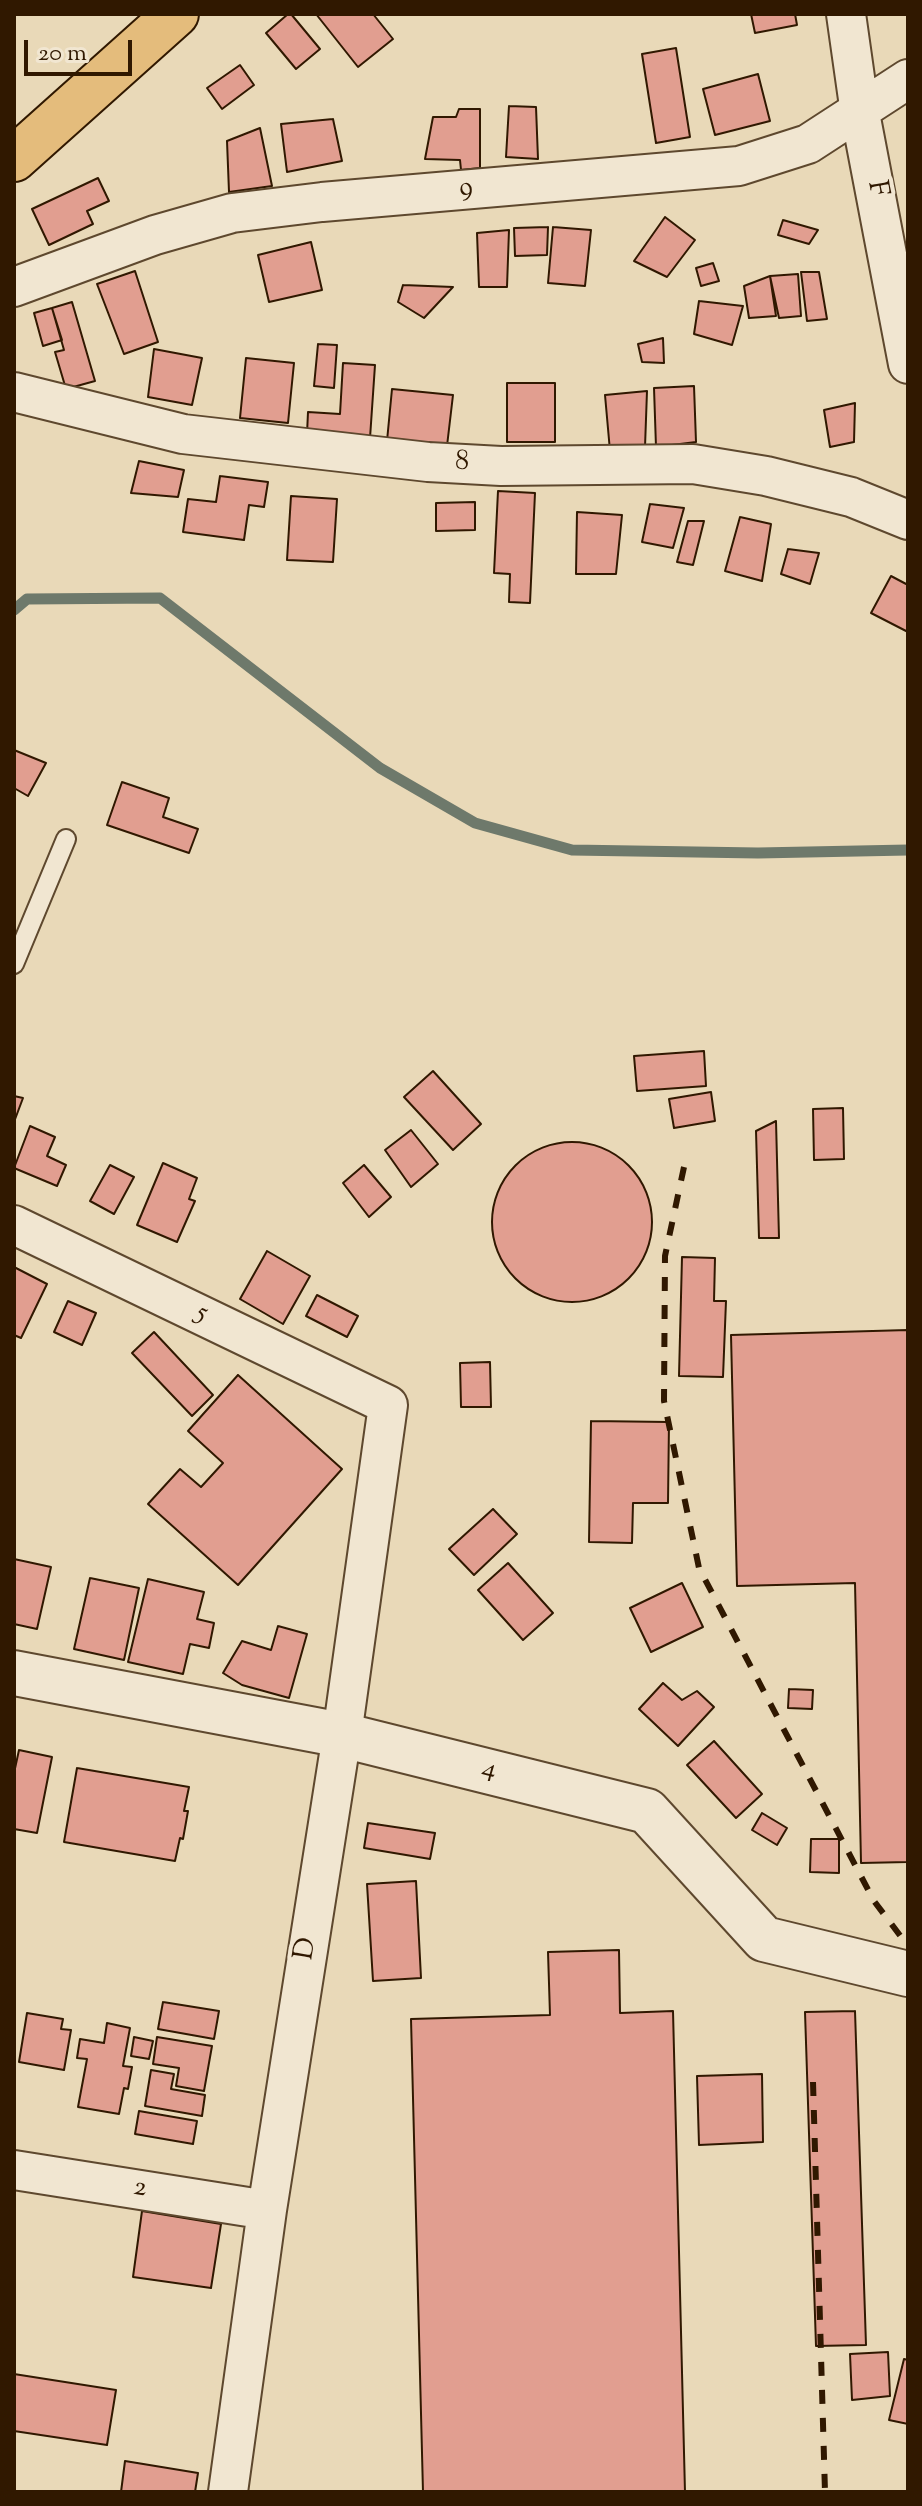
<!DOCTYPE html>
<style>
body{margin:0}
#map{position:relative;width:922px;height:2506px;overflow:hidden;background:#e9d9b8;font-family:"Sorts Mill Goudy",serif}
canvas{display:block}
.frame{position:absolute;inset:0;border:16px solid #301800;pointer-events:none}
.scale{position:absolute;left:24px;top:40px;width:108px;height:36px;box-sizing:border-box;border:4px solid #301800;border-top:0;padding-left:10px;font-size:24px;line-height:28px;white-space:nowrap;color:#301800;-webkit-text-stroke:6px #f1e6d1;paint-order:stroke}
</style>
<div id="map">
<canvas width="922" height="2506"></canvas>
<div class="frame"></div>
<div class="scale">20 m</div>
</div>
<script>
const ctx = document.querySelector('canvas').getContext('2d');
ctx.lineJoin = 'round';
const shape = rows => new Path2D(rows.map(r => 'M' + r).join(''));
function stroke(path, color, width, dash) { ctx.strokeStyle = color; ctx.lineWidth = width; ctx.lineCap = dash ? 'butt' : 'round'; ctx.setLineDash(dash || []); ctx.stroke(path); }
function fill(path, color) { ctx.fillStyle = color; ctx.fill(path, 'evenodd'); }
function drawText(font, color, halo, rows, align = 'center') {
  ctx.font = font + ' "Sorts Mill Goudy",serif'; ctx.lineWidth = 8; ctx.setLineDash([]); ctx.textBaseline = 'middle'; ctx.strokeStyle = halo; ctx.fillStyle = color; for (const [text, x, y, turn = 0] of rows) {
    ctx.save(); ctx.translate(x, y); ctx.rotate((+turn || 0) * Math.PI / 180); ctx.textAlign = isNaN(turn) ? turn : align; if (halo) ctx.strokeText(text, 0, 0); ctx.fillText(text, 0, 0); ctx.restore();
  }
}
stroke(shape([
 [14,610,27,599,160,598,380,768,475,823,572,850,758,853,908,850]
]), '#6e796b', 11);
const building = shape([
 [288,14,291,14,320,49,296,69,266,33,288,14],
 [316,14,373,14,393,39,358,67,316,14],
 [751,14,795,14,797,25,755,33,751,14],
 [676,48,690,137,656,143,642,54,676,48],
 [240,65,254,85,222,109,207,88,240,65],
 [758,74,770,121,715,135,703,89,758,74],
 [509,106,536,107,538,159,506,157,509,106],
 [459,109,480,109,480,168,461,170,460,160,425,159,433,117,456,117,459,109],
 [333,119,342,161,287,172,281,124,333,119],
 [260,128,272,186,229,192,227,141,260,128],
 [98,178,109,201,87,211,93,224,49,245,32,209,98,178],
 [665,217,695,240,667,277,634,261,665,217],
 [783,220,818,230,809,244,778,235,783,220],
 [548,227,547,255,515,256,514,228,548,227],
 [553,227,591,230,585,286,548,283,553,227],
 [509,230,507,287,479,287,477,233,509,230],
 [311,242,322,290,269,302,258,255,311,242],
 [713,263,719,281,701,286,696,268,713,263],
 [135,271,158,342,124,354,97,284,135,271],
 [801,272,819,272,827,319,807,321,801,272],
 [798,274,801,316,779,318,770,276,798,274],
 [770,276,776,316,749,318,744,286,770,276],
 [403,285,453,287,424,318,398,302,403,285],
 [699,301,743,306,732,345,694,334,699,301],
 [72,302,95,381,66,389,55,352,64,350,52,308,72,302],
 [52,308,62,340,43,346,34,313,52,308],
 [663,338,664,363,642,362,638,344,663,338],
 [318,344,337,345,334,388,314,386,318,344],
 [154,349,202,358,192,405,148,397,154,349],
 [246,358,294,363,288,423,240,418,246,358],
 [343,363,375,365,370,438,307,434,308,412,340,414,343,363],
 [507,383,555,383,555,442,507,442,507,383],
 [694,386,696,442,656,447,654,388,694,386],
 [392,389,453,395,447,446,387,441,392,389],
 [647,391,645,447,610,451,605,395,647,391],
 [855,403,854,442,830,447,824,410,855,403],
 [139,461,184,470,178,497,131,493,139,461],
 [220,476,268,482,264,507,249,505,244,540,183,532,188,499,216,502,220,476],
 [498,491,535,493,530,603,509,602,510,574,494,573,498,491],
 [291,496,337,499,333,562,287,560,291,496],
 [475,502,475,530,436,531,436,503,475,502],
 [650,504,684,508,673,548,642,542,650,504],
 [577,512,622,515,616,574,576,574,577,512],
 [740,517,771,524,762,581,725,571,740,517],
 [688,521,704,521,693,565,677,562,688,521],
 [788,549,819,553,810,584,781,574,788,549],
 [891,576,908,585,908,632,871,613,891,576],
 [14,750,46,763,28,796,14,788,14,750],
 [122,782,169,798,163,817,198,829,189,853,107,825,122,782],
 [704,1051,706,1086,637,1091,634,1056,704,1051],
 [433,1071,481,1124,453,1150,404,1097,433,1071],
 [711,1092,715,1121,674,1128,669,1099,711,1092],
 [14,1096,23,1098,14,1122,14,1096],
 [843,1108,844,1159,814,1160,813,1109,843,1108],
 [776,1121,779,1238,759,1238,756,1131,776,1121],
 [30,1126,55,1137,47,1156,66,1165,57,1186,14,1168,30,1126],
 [411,1130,438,1164,411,1187,385,1150,411,1130],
 '492 1222a80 80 0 1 1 160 0a80 80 0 1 1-160 0Z',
 [163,1163,197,1178,189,1199,195,1201,177,1242,137,1225,163,1163],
 [110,1165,134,1177,114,1214,90,1201,110,1165],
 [364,1165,391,1197,369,1217,343,1183,364,1165],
 [267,1251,310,1276,283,1324,240,1299,267,1251],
 [682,1257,715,1258,714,1301,726,1301,723,1377,679,1376,682,1257],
 [14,1267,47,1284,21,1338,14,1335,14,1267],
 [317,1295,358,1316,347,1337,306,1316,317,1295],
 [68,1301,96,1313,82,1345,54,1332,68,1301],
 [908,1330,908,1862,861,1863,855,1583,737,1586,731,1335,908,1330],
 [154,1332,213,1395,192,1416,132,1353,154,1332],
 [490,1362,491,1407,461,1407,460,1363,490,1362],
 [238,1375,342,1469,238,1585,148,1504,180,1469,201,1487,223,1463,188,1431,238,1375],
 [591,1421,669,1422,668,1503,633,1503,632,1543,589,1542,591,1421],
 [493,1509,517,1534,474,1575,449,1549,493,1509],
 [14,1559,51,1567,37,1629,14,1624,14,1559],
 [508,1563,553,1613,523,1640,478,1590,508,1563],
 [90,1578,139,1588,124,1660,74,1649,90,1578],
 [148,1579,204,1592,197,1619,214,1623,209,1648,190,1644,183,1674,128,1662,148,1579],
 [682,1583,703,1627,651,1652,630,1608,682,1583],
 [278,1626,307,1634,289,1698,242,1685,223,1673,242,1641,271,1650,278,1626],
 [663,1683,682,1700,697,1691,714,1707,678,1746,639,1709,663,1683],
 [789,1689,813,1690,812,1709,788,1708,789,1689],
 [714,1741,762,1794,736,1818,687,1765,714,1741],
 [19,1750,52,1757,37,1833,14,1829,14,1773,19,1750],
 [77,1768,189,1787,184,1811,188,1811,183,1839,180,1838,175,1861,64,1842,77,1768],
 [762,1813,787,1828,777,1845,752,1830,762,1813],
 [368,1823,435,1833,430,1859,364,1848,368,1823],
 [811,1839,839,1839,839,1873,810,1872,811,1839],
 [416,1881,421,1978,373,1981,367,1884,416,1881],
 [619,1950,620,2013,673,2011,685,2492,423,2492,411,2019,550,2015,548,1952,619,1950],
 [163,2002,219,2011,214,2039,158,2029,163,2002],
 [855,2011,866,2345,816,2346,805,2012,855,2011],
 [27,2013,63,2019,61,2029,71,2030,64,2070,19,2062,27,2013],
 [107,2023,130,2028,123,2066,132,2067,128,2089,124,2088,119,2114,78,2107,87,2059,77,2058,80,2039,104,2043,107,2023],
 [134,2037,153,2041,149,2059,131,2056,134,2037],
 [157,2037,212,2046,204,2091,176,2086,179,2068,153,2064,157,2037],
 [151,2070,174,2074,171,2089,205,2095,202,2116,145,2106,151,2070],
 [762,2074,763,2142,699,2145,697,2076,762,2074],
 [139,2111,197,2121,193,2144,135,2134,139,2111],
 [142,2211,221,2224,211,2288,133,2277,142,2211],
 [888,2352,890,2396,852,2400,850,2354,888,2352],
 [904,2359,908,2360,908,2424,889,2420,904,2359],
 [14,2374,116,2390,107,2445,14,2431,14,2374],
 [125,2461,198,2473,195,2492,121,2492,125,2461]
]);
fill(building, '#e19e90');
stroke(building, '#301800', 2);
const service = shape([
 [14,964,66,839]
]);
const minor = shape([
 [846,14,860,113,908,364],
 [14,287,155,235,232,213,322,202,739,166,808,144,908,79],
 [14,392,183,434,428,462,501,466,693,464,766,476,851,497,908,520],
 [14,1225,388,1405,342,1735,267,2210,228,2492],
 [14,2170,267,2210]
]);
const tertiary = shape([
 [14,1673,342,1735,647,1811,764,1939,908,1974]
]);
const primary = shape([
 [14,159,176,14]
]);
stroke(service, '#5e482e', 22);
stroke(minor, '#5e482e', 42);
stroke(tertiary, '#5e482e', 48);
stroke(primary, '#301800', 48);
stroke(service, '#f1e6d1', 18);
stroke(minor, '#f1e6d1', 38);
stroke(tertiary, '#f1e6d1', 44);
stroke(primary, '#e4bc7c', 44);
stroke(shape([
 [684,1167,665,1256,664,1401,699,1568,874,1901,908,1946],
 [813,2082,825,2492]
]), '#301800', 6, [14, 14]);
drawText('28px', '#301800', '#f1e6d1', [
 ["F",875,189,79],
 ["9",466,190,-5],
 ["8",462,464,3],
 ["5",201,1315,26],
 ["4",489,1771,14],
 ["D",308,1949,-81],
 ["2",140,2190,9]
]);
</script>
